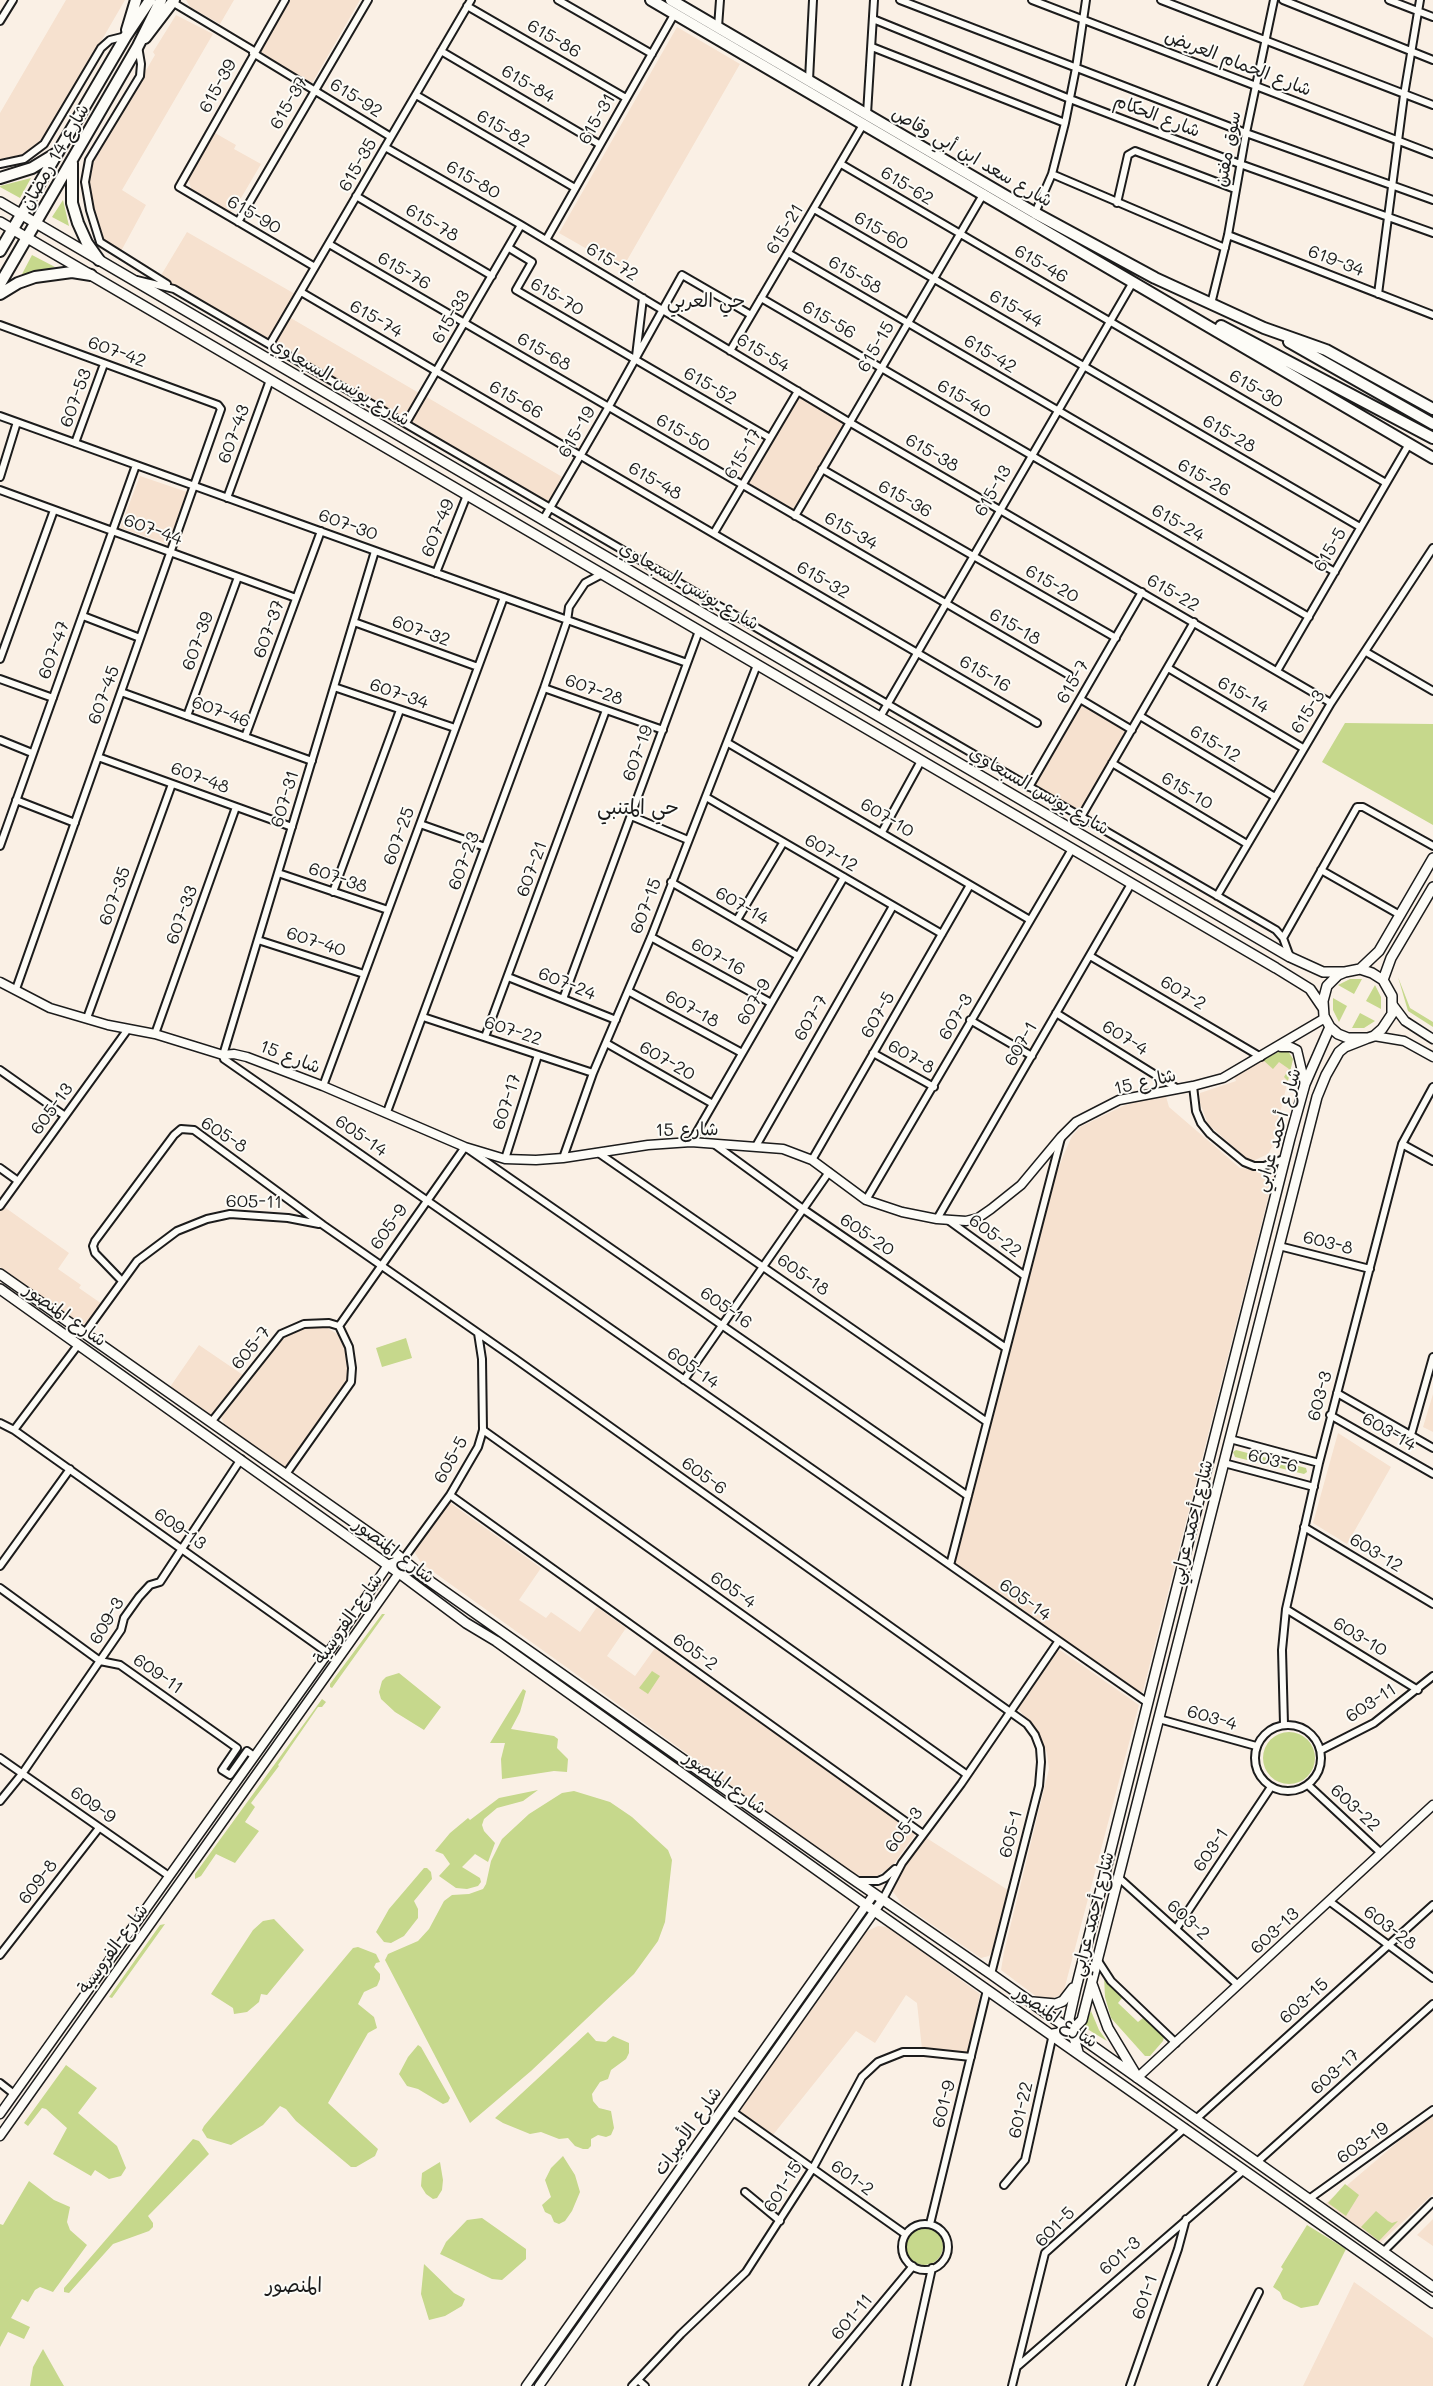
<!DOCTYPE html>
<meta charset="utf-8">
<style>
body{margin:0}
canvas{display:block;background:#faf0e5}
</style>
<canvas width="1433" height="2386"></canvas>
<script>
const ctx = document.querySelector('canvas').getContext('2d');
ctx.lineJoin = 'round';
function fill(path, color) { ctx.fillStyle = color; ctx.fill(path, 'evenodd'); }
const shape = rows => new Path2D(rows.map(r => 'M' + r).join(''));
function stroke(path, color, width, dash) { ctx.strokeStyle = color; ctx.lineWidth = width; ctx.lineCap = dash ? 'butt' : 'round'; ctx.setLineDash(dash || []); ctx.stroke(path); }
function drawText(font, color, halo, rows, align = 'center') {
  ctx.font = font + ' Mali,"Playpen Sans Arabic",sans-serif'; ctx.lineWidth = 4; ctx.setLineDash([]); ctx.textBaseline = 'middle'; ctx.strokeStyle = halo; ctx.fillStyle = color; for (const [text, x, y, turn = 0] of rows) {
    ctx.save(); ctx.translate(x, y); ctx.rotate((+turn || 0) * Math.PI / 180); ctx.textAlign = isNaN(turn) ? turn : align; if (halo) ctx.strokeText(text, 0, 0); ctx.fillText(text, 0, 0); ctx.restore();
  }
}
fill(shape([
 [66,0,125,0,42,143,26,153,0,161,0,113],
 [186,0,234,0,220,24,190,7],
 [289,0,360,0,311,85,258,54],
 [176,15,213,34,122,190,146,205,120,253,101,238,88,192,88,175,93,160,155,55,153,52],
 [677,27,740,64,622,269,559,233],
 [215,133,236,145,234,149,261,164,234,210,230,212,192,191,188,179],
 [187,232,295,294,269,339,160,277],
 [289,317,419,393,404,418,279,348,275,344,276,340],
 [425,396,564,478,550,501,546,503,412,425,410,422],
 [798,396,845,424,794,511,747,484],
 [140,476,187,492,168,544,120,528],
 [1080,699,1132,730,1081,817,1029,787],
 [1288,1051,1293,1059,1272,1147,1268,1154,1253,1161,1246,1158,1208,1124,1200,1103,1200,1093,1236,1081,1234,1077,1269,1056],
 [1165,1093,1169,1107,1240,1168,1275,1171,1143,1691,1140,1694,955,1564,1057,1172,1064,1154,1072,1136,1080,1127,1123,1106],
 [3,1206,69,1253,58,1269,81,1285,79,1288,102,1304,90,1321,83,1324,79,1322,0,1267,0,1210],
 [307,1326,324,1326,339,1335,344,1343,348,1376,341,1391,288,1467,285,1467,225,1426,221,1417,277,1344,284,1337],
 [199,1345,243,1375,214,1415,207,1414,170,1387],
 [1433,1394,1433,1432,1423,1427],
 [1338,1433,1391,1467,1347,1544,1313,1523],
 [449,1502,541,1568,519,1600,546,1618,551,1612,580,1632,597,1607,626,1628,607,1656,635,1676,655,1648,916,1833,893,1865,876,1877,866,1878,855,1874,421,1563,415,1553,416,1547],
 [1060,1650,1139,1705,1063,1994,1048,2000,1037,1997,1001,1970,1004,1952,1049,1769,1047,1753,1042,1741,1036,1729,1018,1709,1020,1703,1056,1652],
 [925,1837,1008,1890,992,1951,989,1956,981,1958,902,1904,891,1889,894,1880],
 [878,1926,888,1927,980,1994,969,2050,966,2053,922,2049,917,2003,906,1995,875,2043,856,2031,772,2136,740,2113,741,2108,863,1933],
 [1433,2112,1433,2194,1379,2244,1325,2204],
 [1433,2219,1433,2246,1417,2235],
 [1354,2282,1433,2338,1433,2386,1303,2386]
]), '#f6e1cf');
fill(shape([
 [31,178,20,198,0,187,0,186],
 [63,200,69,226,52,217],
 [32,255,55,267,21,276],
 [1345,723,1433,724,1433,825,1322,762],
 [1398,977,1410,1008,1433,1022,1433,1027,1408,1011],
 [1350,979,1362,979,1354,994,1338,985],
 [1375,985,1381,997,1381,1009,1366,1001],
 [1333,998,1347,1006,1339,1022,1333,1010],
 [1360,1013,1375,1021,1364,1028,1352,1028],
 [1282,1050,1288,1051,1293,1059,1288,1081,1284,1077,1289,1069,1279,1062,1273,1069,1263,1060],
 [406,1338,412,1358,382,1367,376,1348],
 [1236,1450,1306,1468,1307,1472,1304,1474,1235,1457,1233,1452],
 [382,1614,385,1614,332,1688,330,1687,330,1684],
 [652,1671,660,1676,648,1694,639,1688],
 [399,1673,441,1707,424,1730,395,1712,381,1699,379,1692,382,1681,386,1677],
 [523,1689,526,1691,520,1712,511,1729,554,1736,558,1739,557,1748,568,1759,567,1772,554,1771,502,1779,501,1759,505,1743,490,1743],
 [322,1699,326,1702,322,1707,318,1707,278,1765,279,1766,251,1803,255,1807,245,1822,259,1831,235,1863,216,1854,201,1876,195,1879,195,1874],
 '1263 1758a26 26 0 1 1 52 0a26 26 0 1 1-52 0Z',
 [538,1790,523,1801,497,1808,484,1819,482,1825,484,1831,495,1843,488,1862,475,1854,462,1867,480,1878,481,1882,478,1886,467,1889,456,1888,439,1876,450,1864,443,1854,435,1851,450,1833,468,1818,470,1820,499,1798],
 [574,1791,610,1802,632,1817,668,1850,672,1860,665,1922,658,1941,634,1974,531,2071,470,2123,385,1960,388,1954,418,1941,429,1929,444,1901,452,1895,469,1894,483,1889,486,1884,491,1861,502,1839,529,1814,562,1793],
 [424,1868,427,1868,431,1872,432,1879,414,1901,418,1909,418,1918,404,1936,391,1943,384,1942,376,1932,389,1909],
 [274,1919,304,1950,267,1995,261,1994,259,2002,247,2012,234,2014,233,2008,211,1994,253,1930,263,1921],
 [165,1924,112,1998,109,1997,160,1925],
 [358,1947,376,1954,380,1962,376,1963,374,1967,380,1974,380,1979,377,1986,364,1992,358,2004,374,2017,377,2028,368,2033,328,2103,378,2149,375,2156,356,2167,351,2167,296,2121,286,2109,280,2106,263,2125,231,2145,207,2138,202,2130,204,2126,353,1948],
 [1104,1976,1107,1983,1122,1998,1118,2003,1138,2022,1143,2018,1164,2037,1163,2041,1150,2056,1145,2056,1111,2018,1105,1997],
 [1091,2011,1099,2030,1107,2041,1084,2027],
 [588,2032,596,2041,606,2042,613,2036,629,2043,629,2053,626,2059,611,2070,608,2079,600,2082,592,2094,593,2101,599,2108,611,2111,614,2128,611,2135,606,2137,598,2135,591,2139,591,2146,588,2149,583,2149,575,2146,568,2138,559,2139,541,2132,530,2134,503,2123,495,2118],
 [418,2045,421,2047,450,2098,448,2102,443,2104,418,2089,407,2086,399,2074,408,2057],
 [66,2065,97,2088,78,2113,117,2146,126,2168,121,2176,109,2179,95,2170,91,2176,53,2154,67,2128,46,2109,42,2108,28,2126,24,2123],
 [193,2139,199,2141,209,2154,148,2216,153,2223,153,2227,149,2231,113,2244,69,2293,64,2292,64,2288],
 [563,2156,575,2175,580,2192,572,2211,565,2221,559,2224,554,2222,551,2215,545,2212,542,2205,551,2197,545,2180,551,2168],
 [440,2162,443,2180,442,2190,437,2198,433,2199,426,2194,421,2186,422,2173],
 [29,2181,54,2200,70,2207,67,2222,70,2230,87,2245,53,2292,40,2287,35,2290,28,2302,22,2299,11,2318,30,2327,24,2339,8,2332,0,2347,0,2224,3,2225],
 [1345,2184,1359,2195,1346,2216,1328,2203],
 [1376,2211,1388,2221,1392,2223,1398,2221,1379,2241,1361,2227],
 [482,2218,526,2249,526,2259,502,2280,492,2279,440,2254,446,2242,467,2220],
 [1307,2225,1346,2249,1318,2305,1301,2308,1283,2299,1280,2292,1273,2287,1283,2269,1281,2267],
 '905 2246a19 19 0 1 1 38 0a19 19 0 1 1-38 0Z',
 [424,2264,454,2293,465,2299,462,2306,445,2316,429,2320,421,2294],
 [43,2349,61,2381,64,2386,30,2386,33,2367]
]), '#c6d88c');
const minor = shape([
 [285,0,179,187,315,267],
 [558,0,652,54],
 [900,0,1246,133,1433,200],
 [1032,0,1433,154],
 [1161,0,1433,105],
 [1283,0,1433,60],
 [1389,0,1433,17],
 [172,2,254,51],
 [467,6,626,98],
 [873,19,1070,99,1240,164,1433,233],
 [0,21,13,0],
 [718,27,720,0],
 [138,46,141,64,140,76,89,160,85,182,90,210,100,242,167,284],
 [872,47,1065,123],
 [441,51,599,144],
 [253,53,391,137],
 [809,80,813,0],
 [416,95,575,188],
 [867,114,874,0],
 [385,147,521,225,849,422,1331,703],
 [0,164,24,159,44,144,101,48,110,40,126,36],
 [841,164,1386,483],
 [1052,174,1225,248],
 [356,196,492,276],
 [1117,203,1128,155,1135,151,1235,189],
 [814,209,1360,527],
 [1035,213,1052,174,1065,123,1076,68,1086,0],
 [238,222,368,0],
 [1228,235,1433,315],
 [546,240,675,13],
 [329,244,1069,675],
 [509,248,532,262,516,290,770,438],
 [788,253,1335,572],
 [137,280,174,289,1276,930,1283,938,1290,957],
 [301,292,1037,723],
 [1378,294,1404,95,1420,0],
 [761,298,1309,617],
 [1211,304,1228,235,1246,133,1274,0],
 [0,325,218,405,221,409,16,989],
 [270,344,471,0],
 [730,351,864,123],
 [636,356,643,298],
 [0,416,687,663],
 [406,423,521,225],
 [75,443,104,364],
 [822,469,1116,638],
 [0,477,17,422],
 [0,490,296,598],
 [227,498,270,380],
 [795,516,984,193],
 [543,520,608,408,682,275,751,315],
 [714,533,798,391],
 [375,551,223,1055,224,1059,1148,1703],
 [436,573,467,495],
 [83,616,140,638],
 [354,622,478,667],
 [1366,652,1433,691],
 [0,659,54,510],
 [1168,668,1303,748],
 [1277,671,1409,444],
 [0,679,53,698],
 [334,687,455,728],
 [544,688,663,730],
 [121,692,312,761],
 [1080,699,1132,730],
 [187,716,238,577],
 [1140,716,1275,797],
 [880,717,1133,282],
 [245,737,321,531],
 [0,740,32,753],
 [728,743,1030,920],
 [98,757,292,827],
 [1112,763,1247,844],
 [1029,787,1142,592],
 [706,797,942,934],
 [16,800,75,823],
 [631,816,688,840],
 [1081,817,1194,622],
 [420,824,485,847],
 [882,832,921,761],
 [0,846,136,465],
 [1321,870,1400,915],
 [278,873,388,910],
 [671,882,798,956],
 [333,892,400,710],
 [1217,896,1331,703,1433,548],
 [737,920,783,843],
 [651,937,771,1003],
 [1283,938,1357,807,1363,807,1433,846],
 [258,940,364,974],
 [1090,956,1261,1057],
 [508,977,616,1020],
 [628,991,742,1053],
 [563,999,699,631],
 [1056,1013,1178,1089],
 [423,1017,593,1073],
 [87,1018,172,784],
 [970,1020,1032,1056],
 [155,1034,236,807],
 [485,1037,606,710],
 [606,1043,713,1104],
 [873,1053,934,1087],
 [0,1070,65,1116],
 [323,1086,504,597],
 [1193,1086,1196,1111,1201,1123,1210,1134,1244,1162,1254,1166,1264,1166,1284,1159],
 [387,1112,544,688,567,621,569,607,585,583,602,574],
 [691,1142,844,877],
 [714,1144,803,1209,1006,1348],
 [1402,1144,1433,1161],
 [756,1146,893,906],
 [600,1154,987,1422],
 [563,1158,593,1073,651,937,757,665],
 [505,1159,538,1055],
 [812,1160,970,885],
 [0,1168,18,1181],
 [866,1200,1072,849],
 [0,1206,128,1029],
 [937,1219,1131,884],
 [948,1220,1025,1276],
 [1279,1246,1370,1269],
 [122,1281,95,1253,93,1246,95,1241,174,1135,181,1129,194,1130,323,1225,514,1358,1027,1724,1035,1735,1040,1748,1041,1762,1039,1786,991,1974],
 [339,1326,465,1147,968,1496],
 [84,1334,137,1261,177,1231,207,1219,230,1214,288,1218,319,1224],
 [684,1380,829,1172],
 [1337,1393,1433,1448],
 [1330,1415,1433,1474],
 [212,1421,281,1334,304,1324,329,1323,339,1326,349,1347,352,1368,351,1382,286,1474],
 [0,1423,14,1430,328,1653],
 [14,1430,78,1345],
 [483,1430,966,1774],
 [1411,1435,1433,1357],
 [1230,1439,1319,1463],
 [1224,1463,1314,1487],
 [450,1495,923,1834],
 [1304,1527,1433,1604],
 [404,1558,450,1495,478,1447,483,1430,482,1359,478,1333],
 [950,1565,1061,1138],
 [0,1566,70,1469],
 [0,1588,100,1661,120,1665,237,1748,222,1770,230,1775,247,1751,254,1756],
 [1286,1609,1418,1690],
 [1159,1719,1256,1746],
 [1284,1724,1282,1650,1286,1609,1319,1463,1402,1144,1433,1087],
 '1255 1758a33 33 0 1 1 66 0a33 33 0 1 1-66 0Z',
 [1321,1750,1374,1723,1433,1676],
 [0,1758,169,1876],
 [1308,1785,1381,1853],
 [0,1801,22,1774,121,1630,124,1618,139,1597,150,1585,160,1582,241,1459],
 [1119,1878,1238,1985],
 [857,1881,878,1881,885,1878,895,1869],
 [883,1899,902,1863,961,1784,1058,1642],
 [1329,1901,1433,1978],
 [1176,1929,1271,1787],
 [0,1955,99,1828],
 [1098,1961,1111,1981,1176,2043],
 [0,2083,14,2094],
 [733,2112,905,2234],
 [1196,2119,1433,1905],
 [1257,2162,1433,2004],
 [1004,2185,1025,2160,1053,2034],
 [745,2192,780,2221],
 [1309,2199,1433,2110],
 [930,2224,987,1990],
 '902 2247a23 23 0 1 1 46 0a23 23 0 1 1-46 0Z',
 [1383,2252,1433,2202],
 [1018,2366,1244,2170],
 [638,2380,645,2386],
 [632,2386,681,2334,746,2272,813,2168,862,2077,878,2062,903,2052,924,2052,971,2057],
 [813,2386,913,2266],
 [906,2386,932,2268],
 [1012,2386,1045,2253,1185,2128],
 [1130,2386,1178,2249,1186,2219],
 [1212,2386,1259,2292]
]);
const tertiary = shape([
 [0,982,50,1008,108,1025,155,1034,223,1055,234,1054,247,1057,323,1086,465,1147,505,1159,536,1160,563,1158,648,1145,691,1142,783,1149,812,1160,866,1200,902,1212,937,1219,966,1221,978,1218,991,1209,1021,1185,1061,1137,1076,1122,1119,1100,1193,1086,1223,1078,1325,1018],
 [1393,1005,1405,1021,1433,1039],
 [1374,1036,1404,1041,1433,1057],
 [1281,1047,1291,1047,1297,1050,1305,1084],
 [1137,2078,1433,1805],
 [0,2114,328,1653,388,1565,404,1558],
 [0,2136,399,1573,404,1558],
 [526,2386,874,1894],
 [539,2386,883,1899]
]);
const secondary = shape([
 [0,202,1290,957,1323,972,1345,972],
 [0,222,1276,968,1310,989,1323,1008],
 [1360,969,1379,951,1433,858],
 [1383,980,1391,958,1433,887],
 [0,1274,382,1542,421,1575,847,1875,991,1974,1433,2287],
 [0,1289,399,1573,466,1623,496,1641,866,1905,1433,2303],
 [1092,1984,1108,2028,1135,2073],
 [1033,2002,1056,2004,1063,2001,1073,1988],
 [1053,2034,1071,2031,1082,2020,1317,1097,1326,1075,1339,1052,1345,1047,1368,1038,1374,1036,1382,1029,1392,1014,1392,996,1383,980,1372,973,1360,969,1345,972,1338,975,1327,986,1323,1001,1324,1016,1330,1027,1338,1034,1348,1038,1368,1038],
 [1078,2052,1069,2019,1076,1988,1290,1138,1305,1084,1330,1027]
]);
const primary = shape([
 [651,0,1433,458],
 [671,0,1035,213,1155,278,1264,328,1326,350,1433,409],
 [127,30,136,0],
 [145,38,174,0],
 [72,163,72,203,78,223,87,243,99,260],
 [0,178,32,168,55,154],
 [0,251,126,36,150,0],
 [0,284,138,46,161,0],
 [0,294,18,283,35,277,72,272,91,275],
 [1221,326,1433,438],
 [1289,342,1433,424]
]);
stroke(minor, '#1c1c1c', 10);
stroke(tertiary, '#1c1c1c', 11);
stroke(secondary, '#1c1c1c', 12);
stroke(primary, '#1c1c1c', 14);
stroke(minor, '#fdfcf7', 6);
stroke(tertiary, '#fdfcf7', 8);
stroke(secondary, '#fdfcf7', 9);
stroke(primary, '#fdfcf7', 10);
drawText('18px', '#1c1c1c', '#fdfcf7', [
 ["615-86",554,39,30],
 ["شارع الحمام العريض",1238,63,21],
 ["615-84",528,84,30],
 ["615-39",218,86,-61],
 ["615-92",356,98,32],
 ["615-37",289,103,-60],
 ["شارع الحكام",1157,116,21],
 ["615-31",597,119,-60],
 ["615-82",503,129,30],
 ["سوق مفتن",1228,149,-79],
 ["شارع 14 رمضان",55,157,-60],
 ["شارع سعد ابن أبي وقاص",972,157,30],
 ["615-35",358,165,-60],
 ["615-80",473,180,30],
 ["615-62",907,186,31],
 ["615-90",254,215,30],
 ["615-78",432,223,30],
 ["615-21",785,229,-59],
 ["615-60",881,231,30],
 ["619-34",1336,261,21],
 ["615-72",612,262,31],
 ["615-46",1041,264,30],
 ["615-76",404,271,30],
 ["615-58",855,275,30],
 ["615-70",557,297,30],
 ["615-44",1016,309,30],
 ["615-33",451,317,-60],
 ["615-74",376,319,30],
 ["615-56",829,320,30],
 ["615-15",876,347,-60],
 ["607-42",117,352,20],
 ["615-68",544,352,30],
 ["615-54",763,353,31],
 ["615-42",990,354,31],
 ["شارع يونس السبعاوي",340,382,30],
 ["615-52",710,386,30],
 ["615-30",1256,389,30],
 ["607-53",76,398,-70],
 ["615-40",964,399,30],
 ["615-66",516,400,30],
 ["615-19",577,432,-60],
 ["615-50",683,433,30],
 ["607-43",234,434,-70],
 ["615-28",1229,434,30],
 ["615-38",932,453,30],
 ["615-17",743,454,-59],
 ["615-26",1204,478,30],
 ["615-48",655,481,30],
 ["615-13",993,491,-60],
 ["615-36",905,499,29],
 ["615-24",1178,523,30],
 ["607-30",348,525,20],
 ["607-49",438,528,-68],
 ["607-44",153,530,20],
 ["615-34",851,531,30],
 ["615-5",1330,550,-60],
 ["615-32",823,580,30],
 ["615-20",1052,584,30],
 ["شارع يونس السبعاوي",689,586,30],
 ["615-22",1173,593,30],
 ["615-18",1015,627,30],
 ["607-37",269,629,-70],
 ["607-32",421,631,20],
 ["607-39",198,641,-70],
 ["607-47",54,650,-70],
 ["615-16",985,674,30],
 ["615-7",1073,682,-60],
 ["607-28",594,690,20],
 ["607-34",399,694,19],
 ["607-45",104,695,-70],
 ["615-14",1243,695,30],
 ["607-46",221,712,20],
 ["615-3",1308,712,-58],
 ["615-12",1215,744,31],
 ["607-19",638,753,-70],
 ["607-48",200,778,20],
 ["شارع يونس السبعاوي",1039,791,30],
 ["615-10",1187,791,31],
 ["607-31",285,799,-73],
 ["607-10",887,818,31],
 ["607-25",399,836,-70],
 ["607-12",831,853,30],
 ["607-23",464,861,-70],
 ["607-21",532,869,-70],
 ["607-38",338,878,19],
 ["607-35",115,896,-70],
 ["607-15",646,906,-69],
 ["607-14",742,906,30],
 ["607-33",182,915,-70],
 ["607-40",316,942,18],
 ["607-16",718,957,29],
 ["607-24",567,984,22],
 ["607-2",1183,993,31],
 ["607-9",754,1002,-60],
 ["607-18",692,1009,29],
 ["607-5",878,1015,-60],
 ["607-3",956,1017,-60],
 ["607-7",811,1018,-60],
 ["607-22",513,1031,18],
 ["607-4",1125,1038,32],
 ["607-1",1021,1044,-60],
 ["شارع 15",290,1057,21],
 ["607-8",911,1057,30],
 ["607-20",667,1061,30],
 ["شارع 15",1145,1082,-13],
 ["607-17",507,1102,-72],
 ["605-13",52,1109,-54],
 ["شارع 15",687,1130,-1],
 ["شارع أحمد عرابي",1278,1130,-74],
 ["605-8",224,1135,33],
 ["605-14",361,1136,35],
 ["605-11",254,1202,1],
 ["605-9",389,1227,-55],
 ["605-20",867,1235,34],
 ["605-22",995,1236,36],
 ["603-8",1328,1243,14],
 ["605-18",803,1275,35],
 ["605-16",726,1308,35],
 ["شارع المنصور",65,1315,35],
 ["605-7",251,1348,-50],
 ["605-14",693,1368,35],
 ["603-3",1320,1396,-75],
 ["603-14",1389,1432,30],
 ["605-5",451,1460,-61],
 ["603-6",1273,1461,14],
 ["605-6",704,1476,36],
 ["شارع أحمد عرابي",1192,1522,-76],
 ["609-13",180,1529,35],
 ["شارع المنصور",394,1551,37],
 ["603-12",1376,1553,31],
 ["605-4",733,1590,35],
 ["605-14",1025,1600,36],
 ["شارع الفروسية",348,1619,-55],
 ["609-3",107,1621,-60],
 ["603-10",1360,1637,31],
 ["605-2",695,1652,36],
 ["609-11",158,1674,35],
 ["603-11",1371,1703,-33],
 ["603-4",1212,1718,16],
 ["شارع المنصور",725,1783,35],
 ["609-9",93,1805,35],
 ["603-22",1355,1808,43],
 ["605-3",904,1830,-54],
 ["605-1",1011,1834,-76],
 ["603-1",1211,1850,-56],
 ["609-8",38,1882,-52],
 ["شارع أحمد عرابي",1093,1914,-76],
 ["603-2",1188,1920,42],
 ["603-28",1390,1928,37],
 ["603-13",1275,1931,-43],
 ["شارع الفروسية",113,1949,-54],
 ["603-15",1304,2001,-42],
 ["شارع المنصور",1056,2017,34],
 ["603-17",1335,2072,-42],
 ["601-9",944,2104,-76],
 ["601-22",1021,2110,-77],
 ["شارع الأميرات",688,2131,-55],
 ["603-19",1363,2143,-35],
 ["601-2",852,2178,36],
 ["601-15",783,2187,-58],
 ["601-5",1055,2227,-45],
 ["601-3",1120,2256,-41],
 ["601-1",1145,2297,-71],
 ["601-11",852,2317,-50]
]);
drawText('19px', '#1c1c1c', '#fdfcf7', [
 ["حي العربي",706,301]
]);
drawText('20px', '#1c1c1c', '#fdfcf7', [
 ["حي المتنبي",638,808],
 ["المنصور",294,2286]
]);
</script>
